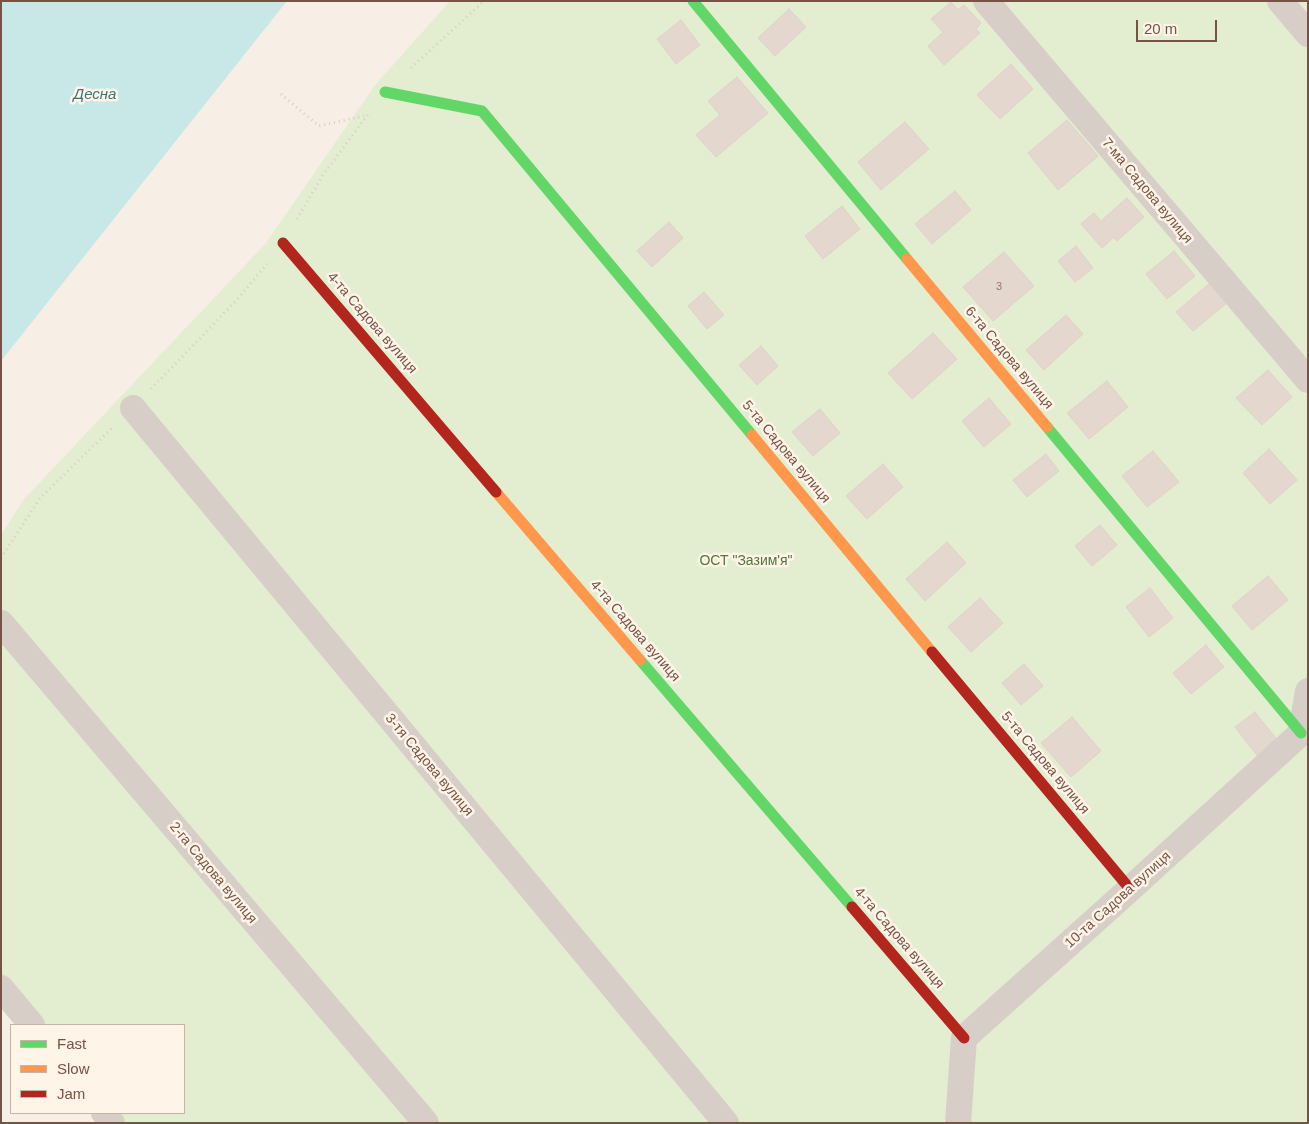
<!DOCTYPE html>
<meta charset="utf-8">
<style>
body{margin:0}
#map{position:relative;width:1309px;height:1124px;overflow:hidden;background:#f7efe6;font-family:Helvetica,sans-serif}
canvas{display:block}
.frame{position:absolute;inset:0;border:2px solid #755446;pointer-events:none}
.legend{position:absolute;left:10px;top:1024px;width:175px;height:90px;box-sizing:border-box;background:#fff4e8;border:1px solid #c8b4a7;margin:0;padding:6px 9px;list-style:none;font-size:15px;color:#755446}
.legend li{display:flex;align-items:center;gap:10px;height:25px}
.legend b{width:25px;border:1px solid #c8b4a7}
.scale{position:absolute;left:1136px;top:20px;width:81px;height:22px;box-sizing:border-box;border:2px solid #755446;border-top:0;padding-left:6px;font-size:15px;line-height:18px;white-space:nowrap;color:#755446;-webkit-text-stroke:4px #fff4e8;paint-order:stroke}
</style>
<div id="map">
<canvas width="1309" height="1124"></canvas>
<div class="frame"></div>
<ul class="legend">
<li><b style="height:6px;background:#63d668"></b>Fast</li>
<li><b style="height:6px;background:#ff974d"></b>Slow</li>
<li><b style="height:6px;background:#b3261e"></b>Jam</li>
</ul>
<div class="scale">20 m</div>
</div>
<script>
const ctx = document.querySelector('canvas').getContext('2d');
ctx.lineJoin = 'round';
function fill(path, color) { ctx.fillStyle = color; ctx.fill(path, 'evenodd'); }
const shape = rows => new Path2D(rows.map(r => 'M' + r).join(''));
function stroke(path, color, width, dash) { ctx.strokeStyle = color; ctx.lineWidth = width; ctx.lineCap = dash ? 'butt' : 'round'; ctx.setLineDash(dash || []); ctx.stroke(path); }
function drawText(font, color, halo, rows, align = 'center') {
  ctx.font = font + ' Helvetica,sans-serif'; ctx.lineWidth = 5; ctx.setLineDash([]); ctx.textBaseline = 'middle'; ctx.strokeStyle = halo; ctx.fillStyle = color; for (const [text, x, y, turn = 0] of rows) {
    ctx.save(); ctx.translate(x, y); ctx.rotate((+turn || 0) * Math.PI / 180); ctx.textAlign = isNaN(turn) ? turn : align; if (halo) ctx.strokeText(text, 0, 0); ctx.fillText(text, 0, 0); ctx.restore();
  }
}
fill(shape([
 [450,1,1308,1,1308,1123,98,1123,90,1113,184,1113,184,1025,18,1025,1,1005,1,535,24,499,266,243,375,85]
]), '#e3edd0');
fill(shape([
 [1,1,287,1,1,361]
]), '#c8e7e7');
const building = shape([
 [951,2,958,10,964,5,981,23,976,29,980,33,944,65,928,46,943,32,931,19,951,2],
 [789,9,806,27,775,56,758,38,789,9],
 [681,20,700,45,676,64,657,39,681,20],
 [1011,64,1033,89,1000,119,977,95,1011,64],
 [737,77,768,113,716,157,696,135,720,115,708,101,737,77],
 [1067,120,1098,156,1058,190,1028,153,1067,120],
 [905,122,929,149,881,190,858,162,905,122],
 [955,191,971,210,932,244,915,224,955,191],
 [1127,198,1144,217,1117,241,1114,237,1102,248,1081,224,1094,213,1101,221,1127,198],
 [842,206,860,229,823,259,805,236,842,206],
 [669,222,683,238,652,267,637,251,669,222],
 [1076,246,1093,268,1075,282,1058,261,1076,246],
 [1174,251,1195,276,1167,299,1146,274,1174,251],
 [1004,252,1034,286,993,321,963,287,1004,252],
 [1211,282,1228,302,1193,331,1176,312,1211,282],
 [704,292,724,315,707,329,688,306,704,292],
 [1066,315,1083,334,1044,370,1026,350,1066,315],
 [933,333,957,359,912,399,888,373,933,333],
 [761,346,778,366,757,385,739,365,761,346],
 [1268,370,1292,397,1262,425,1236,398,1268,370],
 [1107,381,1128,407,1089,439,1067,413,1107,381],
 [989,398,1011,424,984,447,962,421,989,398],
 [820,409,840,433,813,456,792,432,820,409],
 [1269,449,1297,480,1270,504,1243,473,1269,449],
 [1153,451,1179,482,1147,507,1122,476,1153,451],
 [1046,454,1059,471,1027,497,1013,480,1046,454],
 [883,464,903,487,867,519,846,496,883,464],
 [1100,525,1117,545,1092,566,1075,546,1100,525],
 [947,542,966,563,925,601,906,579,947,542],
 [1268,576,1288,600,1252,630,1232,606,1268,576],
 [1150,588,1173,618,1149,637,1126,607,1150,588],
 [980,598,1003,623,971,652,948,627,980,598],
 [1206,645,1224,667,1191,694,1173,673,1206,645],
 [1024,664,1043,686,1021,705,1002,683,1024,664],
 [1255,712,1279,742,1259,758,1235,727,1255,712],
 [1072,717,1101,751,1071,777,1041,743,1072,717]
]);
fill(building, '#e3d7ce');
stroke(building, '#e0d2c9', 1);
stroke(shape([
 [411,68,484,1],
 [281,94,319,126,368,115],
 [297,219,323,175,369,113],
 [151,389,235,302,267,264],
 [1,558,40,498,114,426]
]), '#d8cec8', 3, [1, 4]);
stroke(shape([
 [986,1,1308,380],
 [1280,1,1308,34],
 [133,408,726,1123],
 [1,623,426,1123],
 [1,988,32,1025],
 [104,1113,112,1123],
 [958,1123,964,1038,1130,889,1301,733,1308,691]
]), '#d8cec8', 26);
stroke(shape([
 [693,1,907,259],
 [385,92,482,111,752,435],
 [1047,427,1301,733],
 [640,660,852,907]
]), '#63d668', 11);
stroke(shape([
 [907,259,1047,427],
 [752,435,932,652],
 [496,492,640,660]
]), '#ff974d', 11);
stroke(shape([
 [283,243,496,492],
 [932,652,1130,889],
 [852,907,964,1038]
]), '#b3261e', 11);
drawText('11px', '#92776a', null, [
 ["3",999,287]
]);
drawText('14px', '#755446', '#fff4e8', [
 ["7-ма Садова вулиця",1147,191,50],
 ["4-та Садова вулиця",372,323,49],
 ["6-та Садова вулиця",1009,358,50],
 ["5-та Садова вулиця",786,452,50],
 ["4-та Садова вулиця",635,631,49],
 ["5-та Садова вулиця",1045,763,50],
 ["3-тя Садова вулиця",429,765,50],
 ["2-га Садова вулиця",213,873,50],
 ["10-та Садова вулиця",1118,900,-42],
 ["4-та Садова вулиця",899,938,49]
]);
drawText('14px', '#50763c', '#fff4e8', [
 ["ОСТ \"Зазим'я\"",746,561]
]);
drawText('italic 15px', '#3a757c', '#fff4e8', [
 ["Десна",95,95]
]);
</script>
